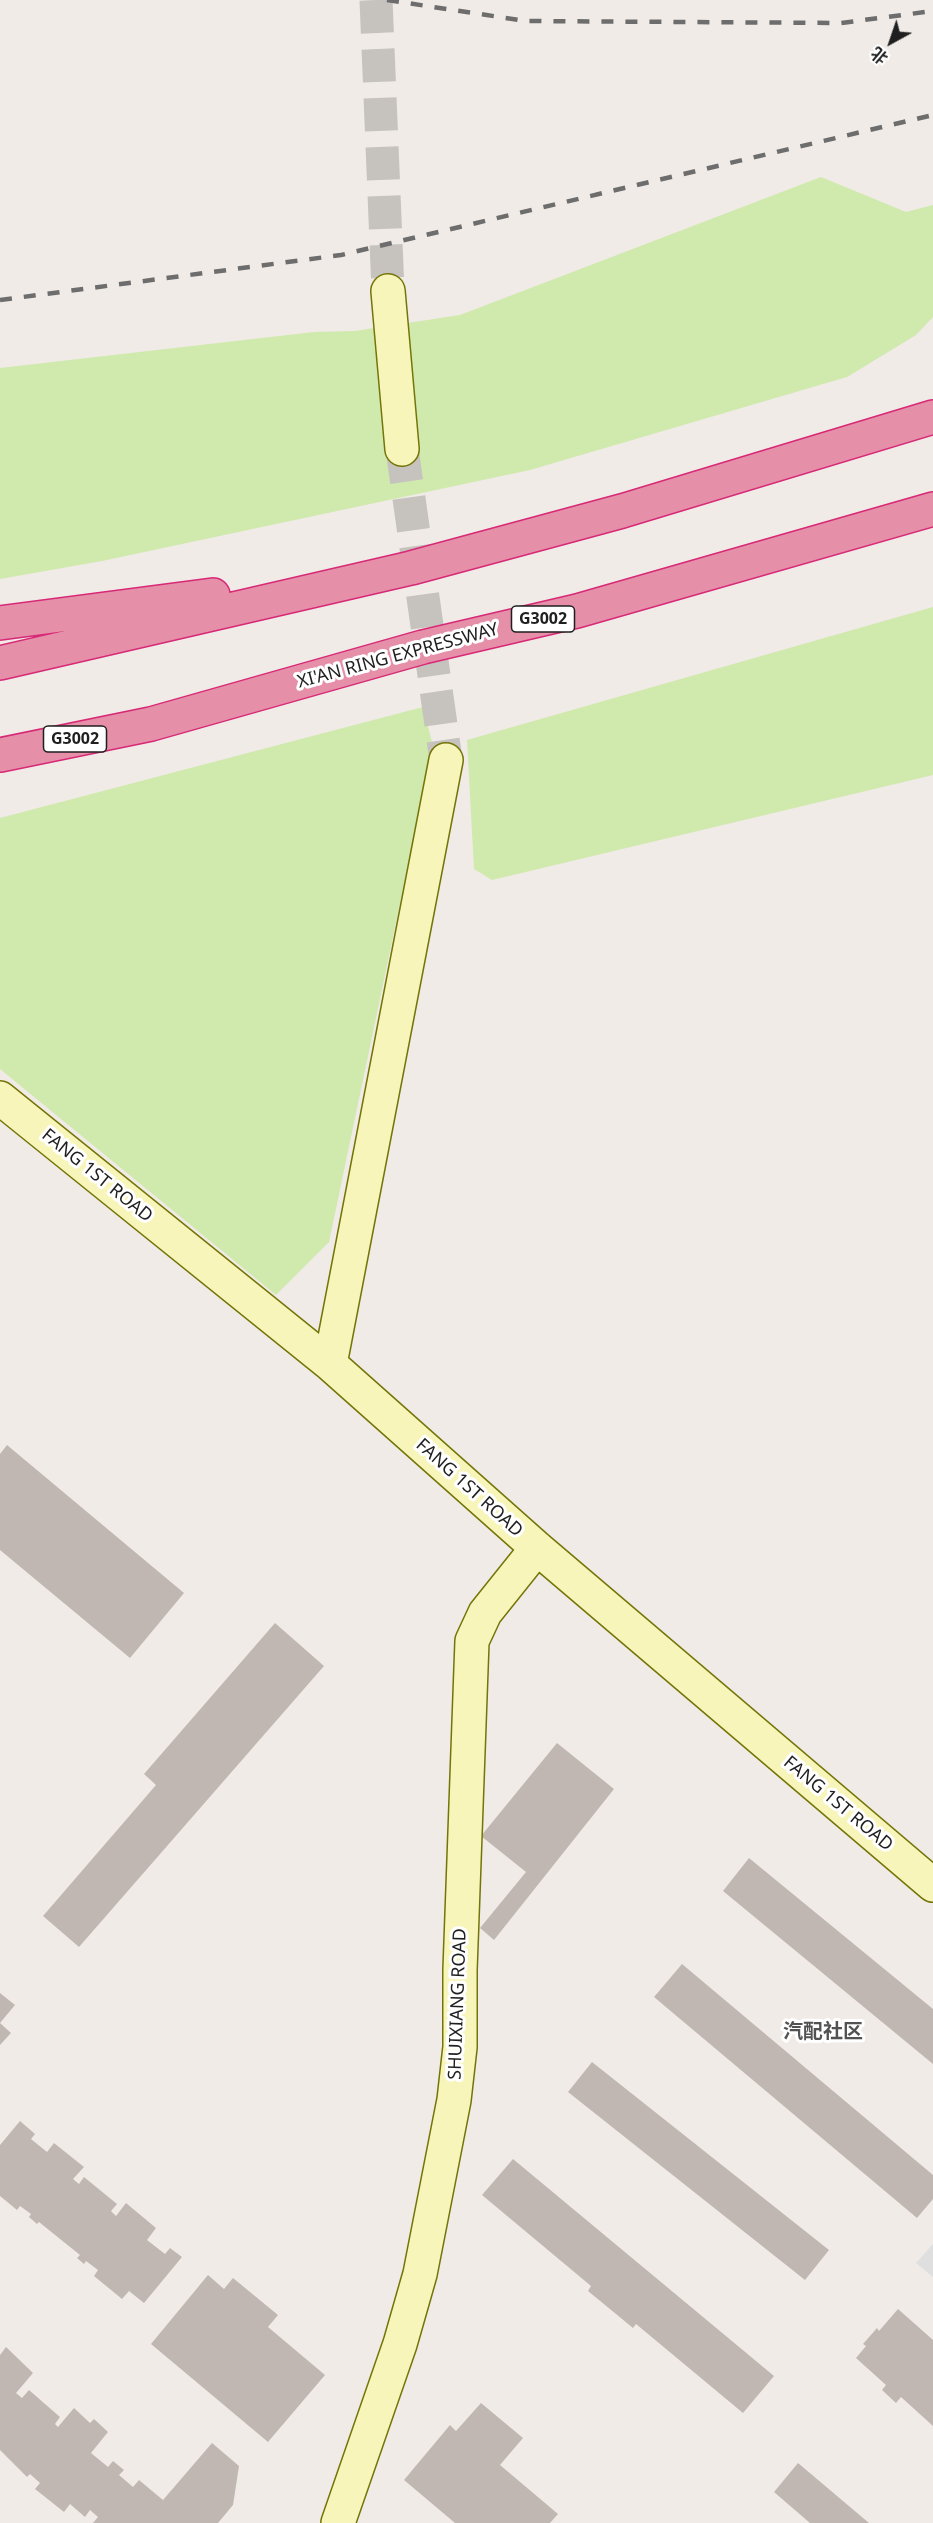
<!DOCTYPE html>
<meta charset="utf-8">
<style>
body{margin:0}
#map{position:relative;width:933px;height:2523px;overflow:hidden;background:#f0ebe6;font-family:"Noto Sans","Noto Sans SC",sans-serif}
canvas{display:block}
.north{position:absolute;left:861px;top:12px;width:60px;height:60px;-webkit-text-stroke:4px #fff;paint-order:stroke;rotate:220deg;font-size:16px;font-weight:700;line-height:24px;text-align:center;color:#1f1f1f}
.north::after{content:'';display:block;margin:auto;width:21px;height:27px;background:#1f1f1f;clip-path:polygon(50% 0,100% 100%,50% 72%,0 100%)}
</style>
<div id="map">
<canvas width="933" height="2523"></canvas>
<div class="north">北</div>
</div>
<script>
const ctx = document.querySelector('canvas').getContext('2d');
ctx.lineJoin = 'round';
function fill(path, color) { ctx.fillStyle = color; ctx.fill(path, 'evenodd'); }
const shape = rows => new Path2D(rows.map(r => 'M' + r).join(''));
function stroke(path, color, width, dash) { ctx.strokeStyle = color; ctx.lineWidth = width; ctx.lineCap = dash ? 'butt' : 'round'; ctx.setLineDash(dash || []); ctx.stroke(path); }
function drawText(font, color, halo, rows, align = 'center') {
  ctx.font = font + ' "Noto Sans","Noto Sans SC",sans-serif'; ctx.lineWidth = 6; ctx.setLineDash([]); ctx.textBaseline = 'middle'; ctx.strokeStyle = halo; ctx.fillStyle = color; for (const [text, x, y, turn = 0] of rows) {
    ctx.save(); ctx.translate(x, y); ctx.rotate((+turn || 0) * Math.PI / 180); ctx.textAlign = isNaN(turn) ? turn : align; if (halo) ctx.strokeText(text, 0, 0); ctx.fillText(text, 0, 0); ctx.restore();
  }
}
fill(shape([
 [821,177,906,212,933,205,933,317,916,335,847,377,530,470,102,561,0,579,0,368,314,332,355,331,460,315],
 [933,607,933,775,492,880,474,869,467,740],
 [423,707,433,746,329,1242,276,1295,0,1069,0,818]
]), '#d0e9ad');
fill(shape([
 [933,2244,933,2277,916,2263]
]), '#dfdfdf');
fill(shape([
 [7,1445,184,1593,130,1658,0,1550,0,1454],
 [275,1623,324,1666,79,1947,43,1916,156,1785,144,1774],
 [557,1743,614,1789,494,1940,480,1928,526,1872,481,1836],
 [749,1858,933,2009,933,2064,723,1891],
 [682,1964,933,2175,933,2199,917,2218,654,1997],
 [0,1993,15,2005,0,2023,11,2033,0,2045],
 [592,2062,829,2250,805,2280,568,2092],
 [20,2121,35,2134,31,2139,47,2152,54,2143,84,2167,73,2179,79,2184,84,2177,117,2204,111,2211,116,2216,126,2203,156,2228,147,2240,165,2254,170,2248,182,2257,144,2303,129,2291,122,2299,94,2276,98,2270,86,2261,84,2264,77,2258,80,2255,39,2222,37,2224,29,2217,31,2214,20,2206,17,2210,0,2196,0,2145],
 [513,2159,774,2376,743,2413,636,2324,633,2328,588,2291,591,2286,482,2195],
 [208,2275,224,2289,233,2278,278,2315,268,2327,325,2375,268,2442,151,2344],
 [898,2309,933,2340,933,2426,901,2397,896,2403,882,2390,886,2385,856,2358,866,2346,863,2344,877,2328,879,2331],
 [6,2347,33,2373,16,2393,22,2398,29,2390,60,2417,55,2424,58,2427,74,2408,90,2423,94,2419,108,2432,91,2453,108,2467,113,2461,124,2470,119,2475,133,2487,139,2480,163,2500,212,2443,239,2466,233,2505,218,2523,93,2523,98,2517,90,2510,85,2517,70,2504,64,2512,35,2489,40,2483,30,2474,27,2477,0,2450,0,2355],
 [481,2403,523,2438,500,2465,558,2514,550,2523,455,2523,404,2480,450,2425,456,2431],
 [798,2463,869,2523,810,2523,774,2492]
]), '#c0b7b2');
stroke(shape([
 [376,0,388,291],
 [402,449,446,760]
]), '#c6c2be', 33, [33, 16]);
const secondary = shape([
 [388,291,402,449],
 [0,1098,330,1364,537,1548,933,1885],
 [330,1364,446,760],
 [338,2523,400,2344,420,2274,454,2100,460,2047,460,1970,472,1641,485,1613,537,1548]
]);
const highway = shape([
 [0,623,213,595],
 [0,663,411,568,622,511,933,417],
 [0,755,151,724,423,647,577,611,933,509]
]);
stroke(secondary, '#747507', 36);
stroke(highway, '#d72976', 36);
stroke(secondary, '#f8f5bb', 33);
stroke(highway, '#e58fa8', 33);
stroke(shape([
 [387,0,526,21,841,23,933,11],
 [0,300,341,255,933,115]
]), '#6d6d6d', 4.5, [12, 12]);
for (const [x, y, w] of [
 [543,619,63],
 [75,739,63]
]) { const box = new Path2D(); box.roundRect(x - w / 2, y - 13, w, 26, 4.5); ctx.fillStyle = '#fff'; ctx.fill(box); stroke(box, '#1f1f1f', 1.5); }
drawText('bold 16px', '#1f1f1f', null, [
 ["G3002",543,619],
 ["G3002",75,739]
]);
drawText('18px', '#1f1f1f', '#fff', [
 ["XI'AN RING EXPRESSWAY",398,656,-15],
 ["FANG 1ST ROAD",97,1176,39],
 ["FANG 1ST ROAD",469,1488,42],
 ["FANG 1ST ROAD",838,1804,40],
 ["SHUIXIANG ROAD",458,2004,-88]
]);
drawText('bold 20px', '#525252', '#fff', [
 ["汽配社区",823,2032]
]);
</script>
